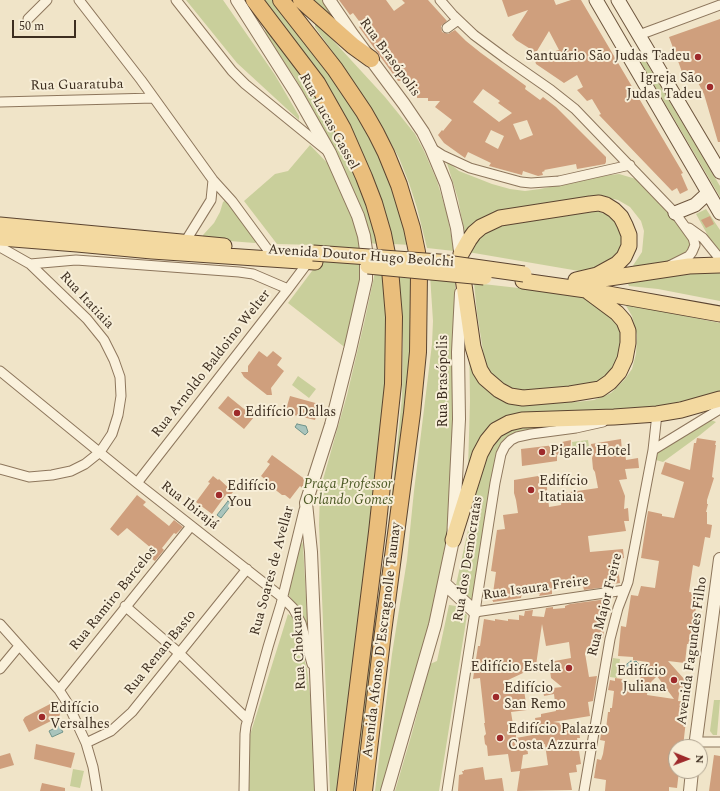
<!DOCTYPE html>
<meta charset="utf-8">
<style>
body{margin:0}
#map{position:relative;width:720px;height:791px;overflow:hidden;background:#f0e4c8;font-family:Spectral,serif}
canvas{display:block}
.north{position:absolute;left:668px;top:739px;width:40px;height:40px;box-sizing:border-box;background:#f7eed8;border:1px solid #ada18e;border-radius:50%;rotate:91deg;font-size:11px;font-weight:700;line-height:16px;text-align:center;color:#3d2e20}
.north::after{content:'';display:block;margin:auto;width:14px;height:18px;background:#9e2a2b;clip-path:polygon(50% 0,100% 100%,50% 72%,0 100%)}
.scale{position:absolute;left:12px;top:20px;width:64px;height:18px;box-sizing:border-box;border:2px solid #3d2e20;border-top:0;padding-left:5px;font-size:12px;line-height:14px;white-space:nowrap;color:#3d2e20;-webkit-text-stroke:3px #f7eed8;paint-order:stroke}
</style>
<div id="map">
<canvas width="720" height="791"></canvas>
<div class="north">N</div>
<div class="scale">50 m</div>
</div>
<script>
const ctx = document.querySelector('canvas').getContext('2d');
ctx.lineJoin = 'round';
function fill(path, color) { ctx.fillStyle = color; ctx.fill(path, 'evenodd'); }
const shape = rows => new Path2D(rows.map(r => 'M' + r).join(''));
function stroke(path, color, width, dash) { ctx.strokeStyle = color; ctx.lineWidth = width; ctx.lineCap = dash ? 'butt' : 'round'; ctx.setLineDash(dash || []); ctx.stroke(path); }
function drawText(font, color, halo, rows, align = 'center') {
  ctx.font = font + ' Spectral,serif'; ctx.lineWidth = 4; ctx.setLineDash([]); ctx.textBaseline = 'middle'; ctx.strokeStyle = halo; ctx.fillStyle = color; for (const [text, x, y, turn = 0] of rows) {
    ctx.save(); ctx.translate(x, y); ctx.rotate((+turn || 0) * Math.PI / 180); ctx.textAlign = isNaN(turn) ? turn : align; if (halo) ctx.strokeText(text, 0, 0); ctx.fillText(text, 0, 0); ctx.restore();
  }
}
fill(shape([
 [186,0,223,0,275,75,299,116,299,120,237,63],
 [262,0,273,0,333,74,385,161,411,245,393,244,383,206,374,180,347,120],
 [307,0,322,0,330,11,335,23],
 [315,23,317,23,385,97,415,134,424,151,437,181,447,214,454,251,427,248,417,208,409,183,399,158,380,123,337,58,315,27],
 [265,30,268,31,306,81,339,138,362,190,372,223,377,244,370,243,361,208,336,150,295,78,270,42,266,35],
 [640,52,720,186,720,197,636,54],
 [310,145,334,170,362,242,364,266,347,349,288,303,315,267,315,245,277,244,244,201,275,174,288,171],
 [447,163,449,163,459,171,492,184,510,189,525,191,540,189,601,176,619,174,636,179,682,225,695,244,685,259,632,267,642,252,644,231,641,221,630,207,618,200,608,198,580,200,465,236,458,199],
 [227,199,257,241,255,243,203,239,203,235,214,223,220,212,223,202],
 [706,209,720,230,720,251,716,250,696,214],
 [597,211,613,217,624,229,624,254,594,270,579,271,468,252,482,235,502,225],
 [720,270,720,301,658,289,629,286,628,284,631,282],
 [375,272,382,272,386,311,386,393,340,791,330,791,319,525,320,490,347,395,365,319],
 [398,273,417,273,418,311,361,791,355,791,368,668,388,532,402,398,403,341],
 [430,275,455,278,457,330,455,471,445,566,385,791,375,791,392,654,407,560,414,491,432,344,433,321],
 [474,283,572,294,593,299,621,321,623,361,598,386,529,392,515,391,503,386,492,375,485,363,477,313],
 [625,304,720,323,720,391,676,407,506,419,468,469,470,401,469,337,474,363,521,403,577,402,594,400,611,393,625,379,632,369,636,354,637,335,632,316],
 [298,376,316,389,309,398,292,385],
 [711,420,716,422,700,435,663,462,656,460,658,452],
 [557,427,505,442,475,604,457,591,456,585,473,507,482,470,489,451,496,441,507,432,515,429,526,428],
 [588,440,590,454,574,457,572,442],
 [302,542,303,545,308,632,300,611,288,594,300,543],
 [449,605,456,606,467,615,439,791,395,791,412,733,430,664,437,661],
 [288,614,292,617,296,625,307,670,312,710,317,791,249,791,250,735],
 [613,658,620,659,617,678,610,677],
 [714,700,720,700,717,735,713,735,710,731],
 [73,769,84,771,80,788,70,786]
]), '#c9cf9b');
const water = shape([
 [297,424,306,426,308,432,305,435,295,427,297,424],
 [228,501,232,504,221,518,217,515,228,501],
 [631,661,632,663,636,661,639,664,638,665,641,669,639,672,634,673,631,670,626,672,623,667,631,661],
 [59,726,63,732,52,737,49,731,59,726]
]);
fill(water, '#a9c4bc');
stroke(water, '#6f938a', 1);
fill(shape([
 [339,0,386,0,394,11,405,3,402,0,428,0,447,21,441,26,442,32,448,34,455,30,466,41,481,53,526,86,525,89,540,100,543,97,556,107,606,157,606,162,605,164,577,169,576,164,544,170,545,171,542,172,543,175,538,176,523,171,522,175,489,166,491,163,468,152,465,158,444,143,438,135,442,130,443,131,452,120,435,107,440,101,428,101,428,98,417,98,417,88,409,88,409,81,398,81,359,27,362,25,353,13,350,15],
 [483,89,500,101,498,103,512,113,499,122,473,102],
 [527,120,533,135,520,140,513,124],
 [491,130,504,136,498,149,485,142],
 [502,0,554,0,556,5,571,0,581,0,683,173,681,174,688,190,680,194,677,188,672,191,599,115,601,114,592,99,587,101,577,90,583,87,577,75,564,83,536,64,534,57,559,50,549,31,534,56,532,50,516,40,512,35,528,10,508,17],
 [720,19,720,142,718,142,704,94,695,77,685,80,669,37],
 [710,216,714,224,706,228,701,220],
 [259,351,267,357,273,351,282,358,277,365,284,371,271,388,272,395,267,395,244,377,241,372,248,372,248,366],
 [228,396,254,417,244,429,218,408],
 [290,396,319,404,315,420,285,413],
 [697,438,716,441,715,445,716,445,712,477,714,478,707,500,707,504,708,504,706,512,707,512,707,524,712,525,710,538,705,537,700,565,699,567,693,565,689,592,697,593,695,616,700,617,699,623,693,622,690,644,687,644,685,663,668,661,685,680,684,688,680,687,678,701,688,702,683,747,676,747,676,771,679,771,677,788,669,787,669,791,605,791,606,780,594,778,597,759,601,760,603,754,605,741,600,740,602,728,606,729,608,712,610,712,610,708,612,708,614,691,608,690,610,680,615,681,615,678,623,679,623,681,636,683,636,681,639,681,648,662,633,660,633,657,618,656,621,626,626,627,631,595,638,596,641,586,655,588,659,561,641,558,648,511,662,514,662,516,674,518,684,482,661,474,665,462,690,470,694,443,696,443],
 [657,676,674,699,647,695,648,685],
 [621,439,622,451,625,453,626,460,638,458,639,468,625,469,627,479,619,480,625,496,624,509,628,508,629,521,624,521,626,531,588,536,590,552,623,549,624,558,617,559,620,583,614,584,614,586,584,590,583,586,552,588,552,594,539,596,540,594,522,592,521,598,493,602,493,601,492,600,496,572,491,571,497,530,505,529,503,515,518,513,516,500,514,493,514,480,544,475,547,488,549,507,561,505,563,493,598,488,595,472,593,469,592,458,593,455,591,444],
 [571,440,570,454,557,455,557,461,522,466,521,449,563,444,562,442],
 [272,455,306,480,302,488,300,486,290,499,285,495,282,495,268,484,267,481,261,476,270,464,267,462],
 [213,476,218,480,219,479,233,492,228,498,225,496,212,514,196,502,210,483,208,482],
 [137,495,146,502,143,505,169,526,174,520,183,527,176,534,174,533,162,548,164,550,155,561,146,555,151,548,127,528,118,536,110,529],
 [607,599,607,611,600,612,603,631,604,630,603,638,596,639,597,651,585,653,589,677,597,676,593,701,588,702,590,716,553,722,578,725,580,738,577,738,581,764,576,765,577,772,569,773,572,790,517,791,520,771,511,772,508,754,488,756,487,746,485,744,484,736,486,734,484,723,485,723,480,678,473,679,478,646,480,646,484,619,495,621,495,619,508,621,508,619,519,620,519,615,524,616,525,611,533,610,532,616,544,617,546,608,553,607,553,609,565,608,565,606,570,604],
 [542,624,546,646,569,642,571,658,549,662,551,678,562,687,543,689,544,696,554,694,556,711,541,714,541,717,535,718,538,734,516,738,516,732,514,731,511,712,527,710,524,690,510,692,508,680,523,673,528,673,529,671,535,672],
 [545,744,548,765,521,769,523,755,528,754,527,747],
 [52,703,55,704,60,714,59,717,29,732,23,720,25,717],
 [36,744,75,753,71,768,34,759],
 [10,753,14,765,0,769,0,756],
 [714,755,720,756,720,791,709,791],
 [483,767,485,780,502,778,504,791,458,791,459,775,463,774,462,771,464,771,464,770],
 [42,783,65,788,65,791,40,791]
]), '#cf9f7d');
const minor = shape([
 [79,0,141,80,213,180,232,201,268,250],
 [176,0,232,71,245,84,325,149],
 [440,0,453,15,474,35,505,58,551,90,575,109,675,213,693,238,695,245,692,252,689,256,671,265],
 [28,19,47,0],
 [447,28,458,20],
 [639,35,720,5],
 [0,102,154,98],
 [431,148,442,155,470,168,521,182,531,183,559,181,630,165],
 [689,228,703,238,720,259],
 [185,242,211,200,213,180],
 [0,247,30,264,87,319,104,340,114,360,120,377,121,396,118,415,112,434,100,452,85,464,71,471,52,475,29,477,0,469],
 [30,264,76,260,239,272,253,274,288,289],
 [0,371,137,483,283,598,293,608,301,623,312,664],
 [653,450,720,409],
 [137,483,288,289,309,261],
 [125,606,179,653,248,720],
 [475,612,625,590],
 [0,624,59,690,68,704,86,743,93,767,97,791],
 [0,669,19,646],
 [59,690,191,526],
 [696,742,720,742],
 [86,743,111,731,132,712,247,569],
 [244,791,245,734,246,726,268,647,281,604,304,510],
 [447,791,495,483,501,454,505,446,511,440,517,437,531,434,576,428,603,422],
 [584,791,610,639,618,608,628,582,653,450,657,414]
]);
const tertiary = shape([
 [237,0,296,93,330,153,358,216,364,236,366,250,366,280,350,350,331,425,306,503,311,552,321,791],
 [329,0,352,34,404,104,423,132,431,148,446,184,457,228,461,259],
 [444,583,475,612],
 [695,747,720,559],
 [387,791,435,625,453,540,459,419,458,352,461,293],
 [690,791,692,771]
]);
const secondary = shape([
 [596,0,720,213],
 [618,0,720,172],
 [675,213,695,205,708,193]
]);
const primary = shape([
 [0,225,224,246],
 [0,238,77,244,152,251,315,262],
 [461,254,469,240,474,233,481,227,500,218,590,204,599,203,606,205,614,210,621,217,625,225,629,235,629,246,624,257,617,264,597,275,576,280],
 [462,271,473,347,480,370,485,378,499,390,510,396,523,398,570,394,600,389,610,382,619,372,625,359,628,343,628,331,624,321,617,313,586,290],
 [596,280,689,266,720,265],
 [523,281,586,290,720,314],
 [453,540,480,454,487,441,496,430,509,423,522,420,614,417,657,414,681,410,720,399]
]);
const trunk = shape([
 [254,0,317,83,343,129,364,177,374,203,383,234,390,269,394,317,393,384,377,532,345,791],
 [281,0,335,69,364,112,376,133,386,153,399,185,412,228,417,252,419,274,418,352,412,413,383,632,364,791],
 [301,0,353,46,371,59]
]);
stroke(minor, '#8d765c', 11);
stroke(tertiary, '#8d765c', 14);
stroke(secondary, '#6f573f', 15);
stroke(primary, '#5b4430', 17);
stroke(trunk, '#5b4430', 18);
stroke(minor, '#faf1dc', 9);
stroke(tertiary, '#faf1dc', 12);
stroke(secondary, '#faf1dc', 13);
stroke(primary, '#f3d9a0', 15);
stroke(trunk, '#eabe7c', 16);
const rail = shape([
 [311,251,448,259,525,271]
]);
stroke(rail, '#3d2e20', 4);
stroke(rail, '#f7eed8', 2.5, [8]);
const primaryBridge = shape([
 [313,253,439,262,524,274],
 [368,266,484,277]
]);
stroke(primaryBridge, '#5b4430', 17, []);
stroke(primaryBridge, '#f3d9a0', 15);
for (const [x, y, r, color] of [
 [698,57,4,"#9e2a2b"],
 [710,87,4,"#9e2a2b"],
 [237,413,4,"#9e2a2b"],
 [542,452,4,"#9e2a2b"],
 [531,490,4,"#9e2a2b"],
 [219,495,4,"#9e2a2b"],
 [569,668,4,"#9e2a2b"],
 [674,680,4,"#9e2a2b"],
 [496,697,4,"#9e2a2b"],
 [42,717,4,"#9e2a2b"],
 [500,738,4,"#9e2a2b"]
]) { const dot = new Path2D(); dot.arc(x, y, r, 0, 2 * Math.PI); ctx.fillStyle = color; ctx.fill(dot); stroke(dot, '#f7eed8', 1.5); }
drawText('14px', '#3d2e20', '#f7eed8', [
 ["Santuário São Judas Tadeu",690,57,"right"],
 ["Igreja São",702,79,"right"],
 ["Judas Tadeu",702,95,"right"],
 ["Edifício Dallas",245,413],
 ["Pigalle Hotel",550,452],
 ["Edifício",539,482],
 ["Itatiaia",539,498],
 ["Edifício",227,487],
 ["You",227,503],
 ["Edifício Estela",561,668,"right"],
 ["Edifício",666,672,"right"],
 ["Juliana",666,688,"right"],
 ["Edifício",504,689],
 ["San Remo",504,705],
 ["Edifício",50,709],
 ["Versalhes",50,725],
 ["Edifício Palazzo",508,730],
 ["Costa Azzurra",508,746]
], 'left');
drawText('14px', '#3d2e20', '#f7eed8', [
 ["Rua Brasópolis",389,58,54],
 ["Rua Guaratuba",77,86,-1],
 ["Rua Lucas Gassel",328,122,61],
 ["Avenida Doutor Hugo Beolchi",361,257,4],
 ["Rua Itatiaia",86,301,47],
 ["Rua Arnoldo Baldoino Welter",212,364,-52],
 ["Rua Brasópolis",444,381,-90],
 ["Rua Ibirajá",189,506,38],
 ["Rua dos Democratas",469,559,-81],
 ["Rua Soares de Avellar",273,571,-75],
 ["Rua Isaura Freire",536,589,-8],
 ["Rua Ramiro Barcelos",114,599,-51],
 ["Rua Major Freire",606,605,-76],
 ["Avenida Afonso D'Escragnolle Taunay",383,640,-83],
 ["Rua Chokuan",300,648,-93],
 ["Avenida Fagundes Filho",693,651,-82],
 ["Rua Renan Basto",161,653,-51]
]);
drawText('italic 14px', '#4d5a26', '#f7eed8', [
 ["Praça Professor",348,485],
 ["Orlando Gomes",348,501]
]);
</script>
